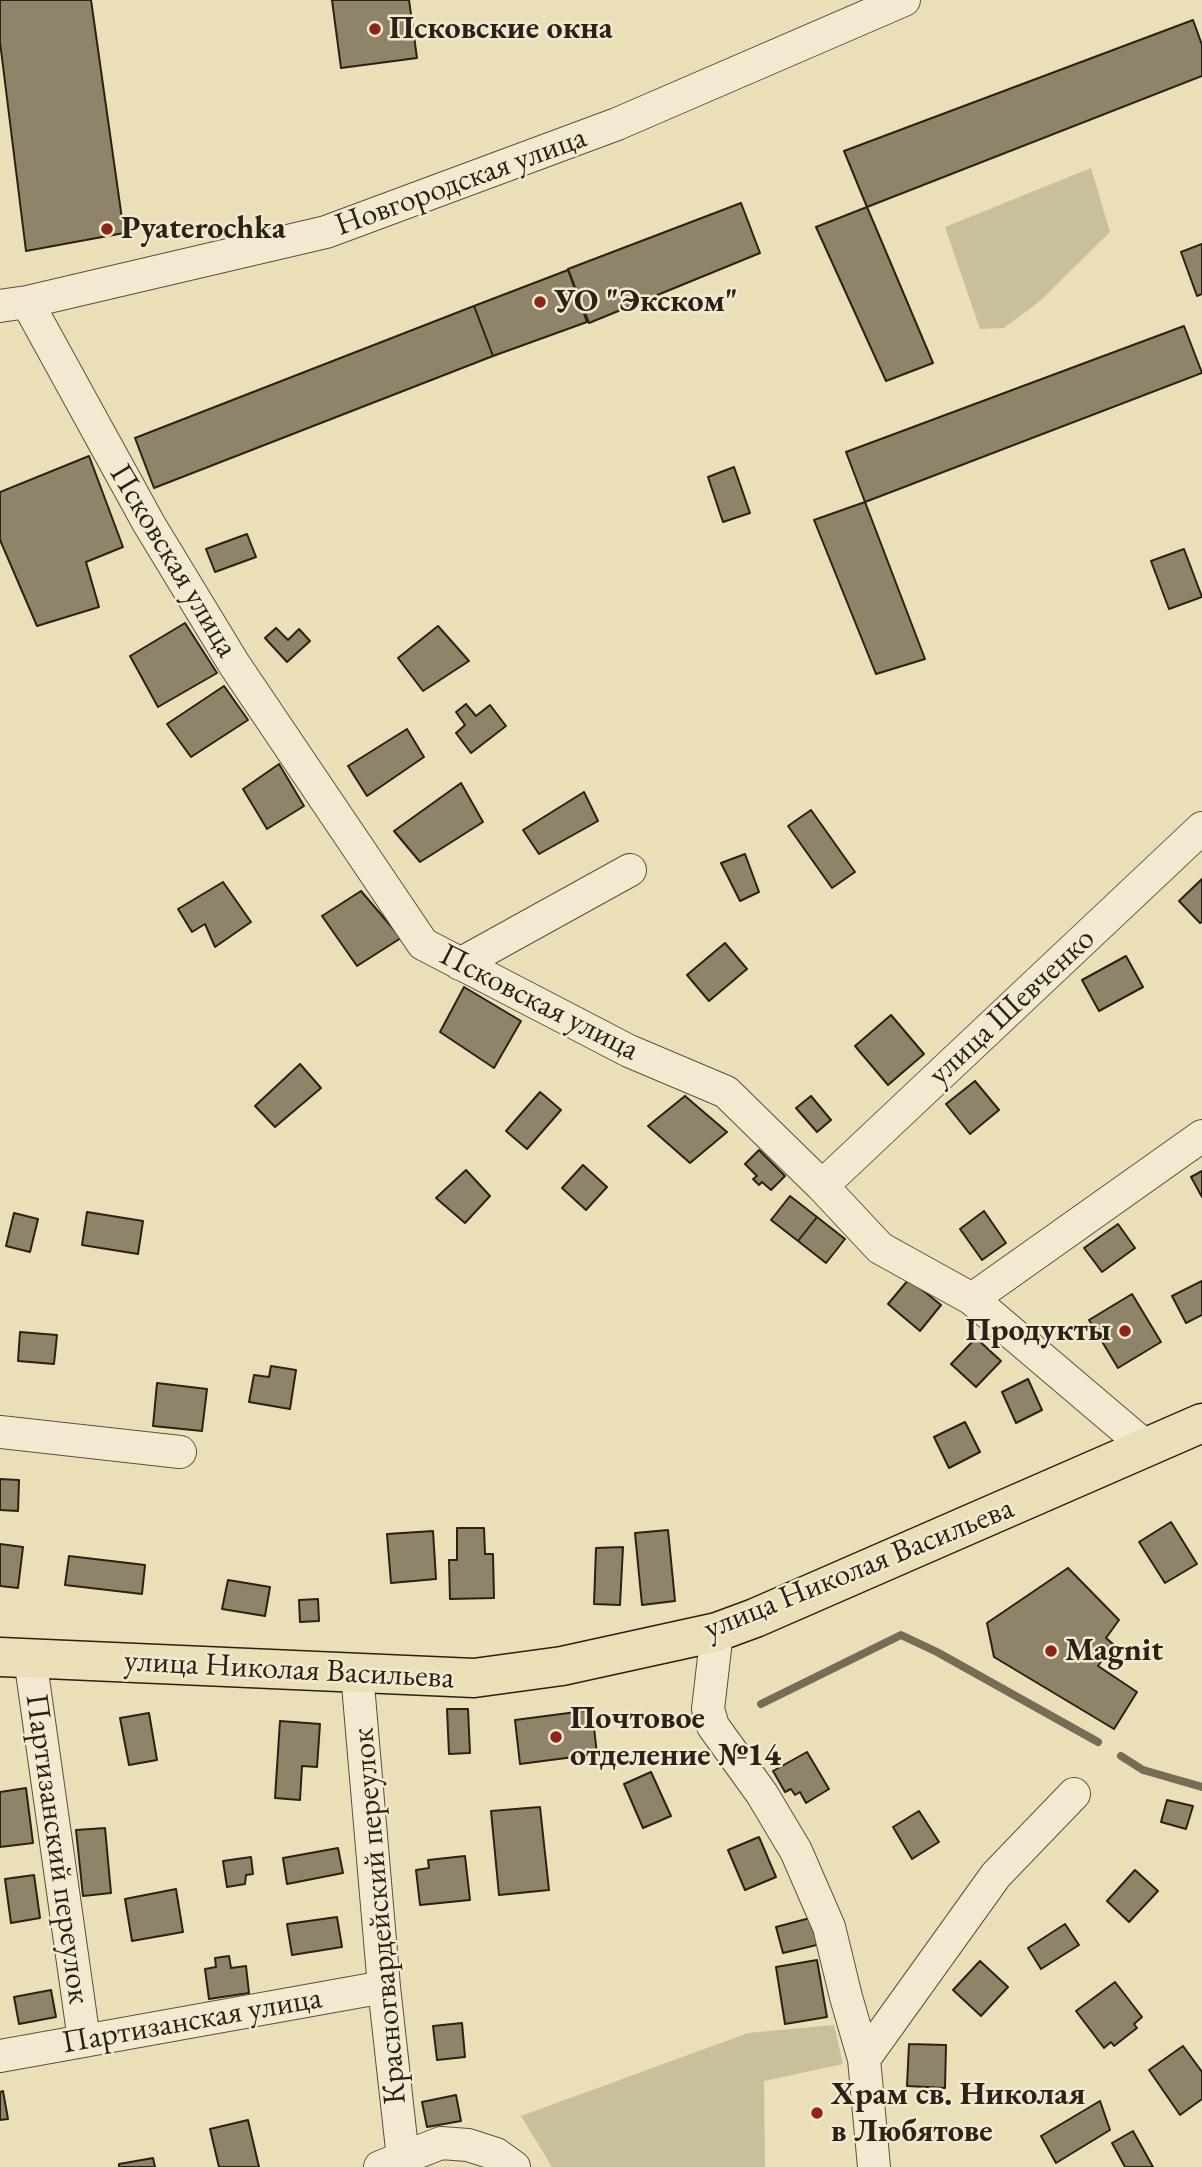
<!DOCTYPE html>
<meta charset="utf-8">
<style>
body{margin:0}
canvas{display:block;background:#ebdfb7}
</style>
<canvas width="1202" height="2167"></canvas>
<script>
const ctx = document.querySelector('canvas').getContext('2d');
ctx.lineJoin = 'round';
function fill(path, color) { ctx.fillStyle = color; ctx.fill(path, 'evenodd'); }
const shape = rows => new Path2D(rows.map(r => 'M' + r).join(''));
function stroke(path, color, width, dash) { ctx.strokeStyle = color; ctx.lineWidth = width; ctx.lineCap = dash ? 'butt' : 'round'; ctx.setLineDash(dash || []); ctx.stroke(path); }
function drawText(font, color, halo, rows, align = 'center') {
  ctx.font = font + ' "EB Garamond",serif'; ctx.lineWidth = 5; ctx.setLineDash([]); ctx.textBaseline = 'middle'; ctx.strokeStyle = halo; ctx.fillStyle = color; for (const [text, x, y, turn = 0] of rows) {
    ctx.save(); ctx.translate(x, y); ctx.rotate((+turn || 0) * Math.PI / 180); ctx.textAlign = isNaN(turn) ? turn : align; if (halo) ctx.strokeText(text, 0, 0); ctx.fillText(text, 0, 0); ctx.restore();
  }
}
fill(shape([
 [1091,168,1110,232,1040,301,1004,328,980,329,945,227],
 [834,2025,843,2064,764,2081,765,2167,552,2167,521,2116,748,2033]
]), '#cabf9c');
stroke(shape([
 [761,1704,901,1635,937,1652,1098,1742],
 [1121,1756,1143,1770,1202,1787]
]), '#776c56', 8);
const building = shape([
 [0,0,91,0,124,233,26,251,0,42,0,0],
 [332,0,409,0,417,58,341,68,332,0],
 [1193,20,1202,45,1202,76,867,207,844,151,1193,20],
 [741,203,760,253,589,323,568,269,741,203],
 [867,207,933,363,886,381,816,227,867,207],
 [1202,244,1202,294,1197,296,1181,252,1202,244],
 [568,270,587,322,493,356,474,306,568,270],
 [474,306,493,356,154,488,135,438,474,306],
 [1184,326,1202,373,865,502,846,452,1184,326],
 [89,456,123,547,86,562,99,607,37,626,0,540,0,492,89,456],
 [734,467,750,513,723,522,708,477,734,467],
 [865,502,925,659,876,674,814,520,865,502],
 [247,534,256,557,215,572,206,549,247,534],
 [1184,549,1202,597,1169,609,1151,561,1184,549],
 [185,623,217,673,158,707,130,656,185,623],
 [438,626,469,661,423,691,398,658,438,626],
 [276,628,288,640,299,629,310,641,287,662,265,638,276,628],
 [224,686,248,720,191,757,167,724,224,686],
 [466,704,476,716,490,705,506,726,471,753,456,733,465,725,456,712,466,704],
 [407,729,424,757,367,796,348,766,407,729],
 [279,764,304,806,267,829,243,789,279,764],
 [461,783,483,822,420,862,394,831,461,783],
 [584,792,598,821,539,854,523,830,584,792],
 [811,810,855,872,832,888,788,826,811,810],
 [745,854,759,892,740,901,721,863,745,854],
 [1202,879,1202,922,1200,923,1179,901,1202,879],
 [223,882,251,922,215,947,205,924,192,932,178,909,223,882],
 [361,891,401,938,357,966,322,916,361,891],
 [725,943,747,969,709,1001,687,975,725,943],
 [1126,956,1143,987,1099,1011,1082,980,1126,956],
 [464,987,521,1021,494,1068,440,1032,464,987],
 [891,1015,924,1054,888,1085,855,1046,891,1015],
 [300,1064,321,1088,275,1127,255,1106,300,1064],
 [975,1081,999,1110,970,1134,946,1104,975,1081],
 [540,1092,561,1110,527,1149,506,1131,540,1092],
 [685,1096,727,1132,690,1163,648,1126,685,1096],
 [811,1096,831,1120,817,1132,796,1108,811,1096],
 [759,1150,785,1176,771,1190,762,1182,759,1185,753,1179,757,1176,745,1164,759,1150],
 [583,1165,607,1187,586,1210,562,1188,583,1165],
 [466,1170,490,1196,465,1223,436,1198,466,1170],
 [1202,1171,1202,1197,1191,1177,1202,1171],
 [790,1196,817,1217,798,1241,771,1220,790,1196],
 [984,1211,1006,1243,982,1260,960,1229,984,1211],
 [87,1212,143,1221,138,1254,82,1245,87,1212],
 [14,1213,38,1219,30,1252,6,1246,14,1213],
 [817,1217,845,1239,826,1263,798,1241,817,1217],
 [1118,1224,1135,1248,1102,1272,1084,1248,1118,1224],
 [909,1279,941,1305,920,1331,888,1304,909,1279],
 [1202,1281,1202,1315,1186,1323,1172,1296,1202,1281],
 [1132,1294,1161,1342,1118,1368,1089,1320,1132,1294],
 [20,1332,57,1335,54,1364,18,1361,20,1332],
 [976,1338,1001,1361,976,1387,951,1364,976,1338],
 [271,1366,296,1370,290,1409,249,1402,254,1375,269,1377,271,1366],
 [1028,1379,1042,1410,1016,1423,1002,1392,1028,1379],
 [157,1383,207,1389,202,1431,153,1426,157,1383],
 [965,1422,980,1452,949,1468,934,1437,965,1422],
 [0,1479,19,1480,18,1511,0,1510,0,1479],
 [1171,1522,1197,1564,1165,1583,1139,1542,1171,1522],
 [457,1528,484,1528,485,1554,493,1554,494,1598,450,1599,449,1560,457,1560,457,1528],
 [668,1530,675,1601,642,1605,635,1533,668,1530],
 [433,1531,436,1579,391,1583,387,1534,433,1531],
 [0,1544,23,1547,18,1588,0,1586,0,1544],
 [623,1547,620,1605,594,1604,596,1548,623,1547],
 [69,1556,145,1565,142,1594,65,1585,69,1556],
 [1068,1568,1119,1620,1106,1638,1113,1644,1098,1666,1137,1692,1114,1729,994,1657,987,1623,1068,1568],
 [228,1580,270,1587,265,1616,222,1609,228,1580],
 [318,1599,319,1621,300,1622,299,1600,318,1599],
 [447,1709,468,1709,470,1753,449,1754,447,1709],
 [592,1710,597,1754,520,1764,515,1720,592,1710],
 [149,1713,157,1760,129,1765,120,1718,149,1713],
 [280,1721,320,1724,317,1767,302,1766,300,1800,275,1798,280,1721],
 [807,1752,829,1789,806,1803,800,1792,795,1795,791,1789,785,1792,773,1771,807,1752],
 [651,1772,671,1816,643,1828,624,1784,651,1772],
 [26,1788,33,1843,0,1847,0,1792,26,1788],
 [1167,1800,1193,1806,1186,1829,1161,1822,1167,1800],
 [540,1807,549,1890,499,1895,491,1811,540,1807],
 [919,1811,939,1842,912,1859,893,1827,919,1811],
 [105,1828,111,1893,83,1896,76,1830,105,1828],
 [759,1837,776,1877,745,1890,728,1850,759,1837],
 [338,1848,343,1873,287,1884,283,1858,338,1848],
 [465,1856,470,1900,420,1905,416,1870,429,1868,428,1860,465,1856],
 [251,1857,253,1874,246,1875,245,1884,227,1887,223,1861,251,1857],
 [1135,1870,1158,1891,1129,1922,1107,1901,1135,1870],
 [34,1875,40,1918,11,1923,5,1879,34,1875],
 [176,1889,183,1932,132,1941,125,1899,176,1889],
 [337,1917,342,1947,292,1955,287,1924,337,1917],
 [814,1917,821,1944,783,1953,776,1927,814,1917],
 [1065,1924,1079,1945,1041,1969,1028,1948,1065,1924],
 [229,1956,231,1968,246,1966,249,1993,209,1999,205,1969,216,1967,215,1958,229,1956],
 [817,1960,827,2017,785,2024,776,1967,817,1960],
 [980,1961,1008,1987,981,2016,953,1990,980,1961],
 [1115,1982,1142,2017,1134,2024,1137,2028,1114,2046,1111,2042,1104,2048,1076,2011,1115,1982],
 [51,1990,56,2017,19,2024,14,1997,51,1990],
 [462,2023,465,2057,437,2060,433,2026,462,2023],
 [909,2044,946,2045,945,2088,907,2086,909,2044],
 [1183,2046,1202,2072,1202,2099,1180,2115,1149,2070,1183,2046],
 [3,2091,8,2119,0,2120,0,2092,3,2091],
 [456,2095,461,2121,427,2127,422,2102,456,2095],
 [1100,2101,1110,2130,1056,2163,1041,2136,1100,2101],
 [248,2120,259,2167,219,2167,210,2129,248,2120],
 [1133,2131,1153,2167,1125,2167,1112,2143,1133,2131],
 [153,2158,155,2167,119,2167,119,2164,153,2158]
]);
fill(building, '#8f846a');
stroke(building, '#2b2116', 2);
const street = shape([
 [27,302,149,524,234,664,423,944,629,1051,726,1092,822,1186,880,1248,972,1299,1145,1446],
 [0,306,27,302,326,232,617,124,904,0],
 [460,964,630,870],
 [822,1186,1202,828],
 [972,1299,1202,1136],
 [0,1432,180,1452],
 [717,1632,708,1709,713,1726,762,1794,796,1851,829,1927,846,1997,864,2059,874,2167],
 [30,1658,84,2040],
 [357,1673,384,1987,403,2158],
 [0,2056,384,1987],
 [864,2059,996,1875,1074,1794],
 [380,2167,441,2143,468,2145,496,2154,514,2167]
]);
const primary = shape([
 [0,1657,474,1678,562,1666,717,1632,755,1618,1202,1423]
]);
stroke(street, '#5b503e', 34);
stroke(primary, '#2b2116', 41);
stroke(street, '#f2ead0', 32);
stroke(primary, '#ebdfb7', 38);
for (const [x, y, r, color] of [
 [375,29,7,"#8f2418"],
 [107,229,7,"#8f2418"],
 [540,302,7,"#8f2418"],
 [1125,1331,7,"#8f2418"],
 [1051,1651,7,"#8f2418"],
 [556,1737,7,"#8f2418"],
 [817,2113,7,"#8f2418"]
]) { const dot = new Path2D(); dot.arc(x, y, r, 0, 2 * Math.PI); ctx.fillStyle = color; ctx.fill(dot); stroke(dot, '#f2ead0', 2.5); }
drawText('bold 32px', '#2b2116', '#f2ead0', [
 ["Псковские окна",389,29],
 ["Pyaterochka",121,229],
 ["УО \"Экском\"",554,302],
 ["Продукты",1111,1331,"right"],
 ["Magnit",1065,1651],
 ["Почтовое",570,1719],
 ["отделение №14",570,1756],
 ["Храм св. Николая",831,2095],
 ["в Любятове",831,2132]
], 'left');
drawText('32px', '#2b2116', '#f2ead0', [
 ["Новгородская улица",461,182,-20],
 ["Псковская улица",173,561,59],
 ["Псковская улица",539,1003,27],
 ["улица Шевченко",1012,1007,-43],
 ["улица Николая Васильева",859,1569,-22],
 ["улица Николая Васильева",289,1670,3],
 ["Партизанский переулок",57,1849,82],
 ["Красногвардейский переулок",380,1916,-95],
 ["Партизанская улица",192,2021,-10]
]);
</script>
